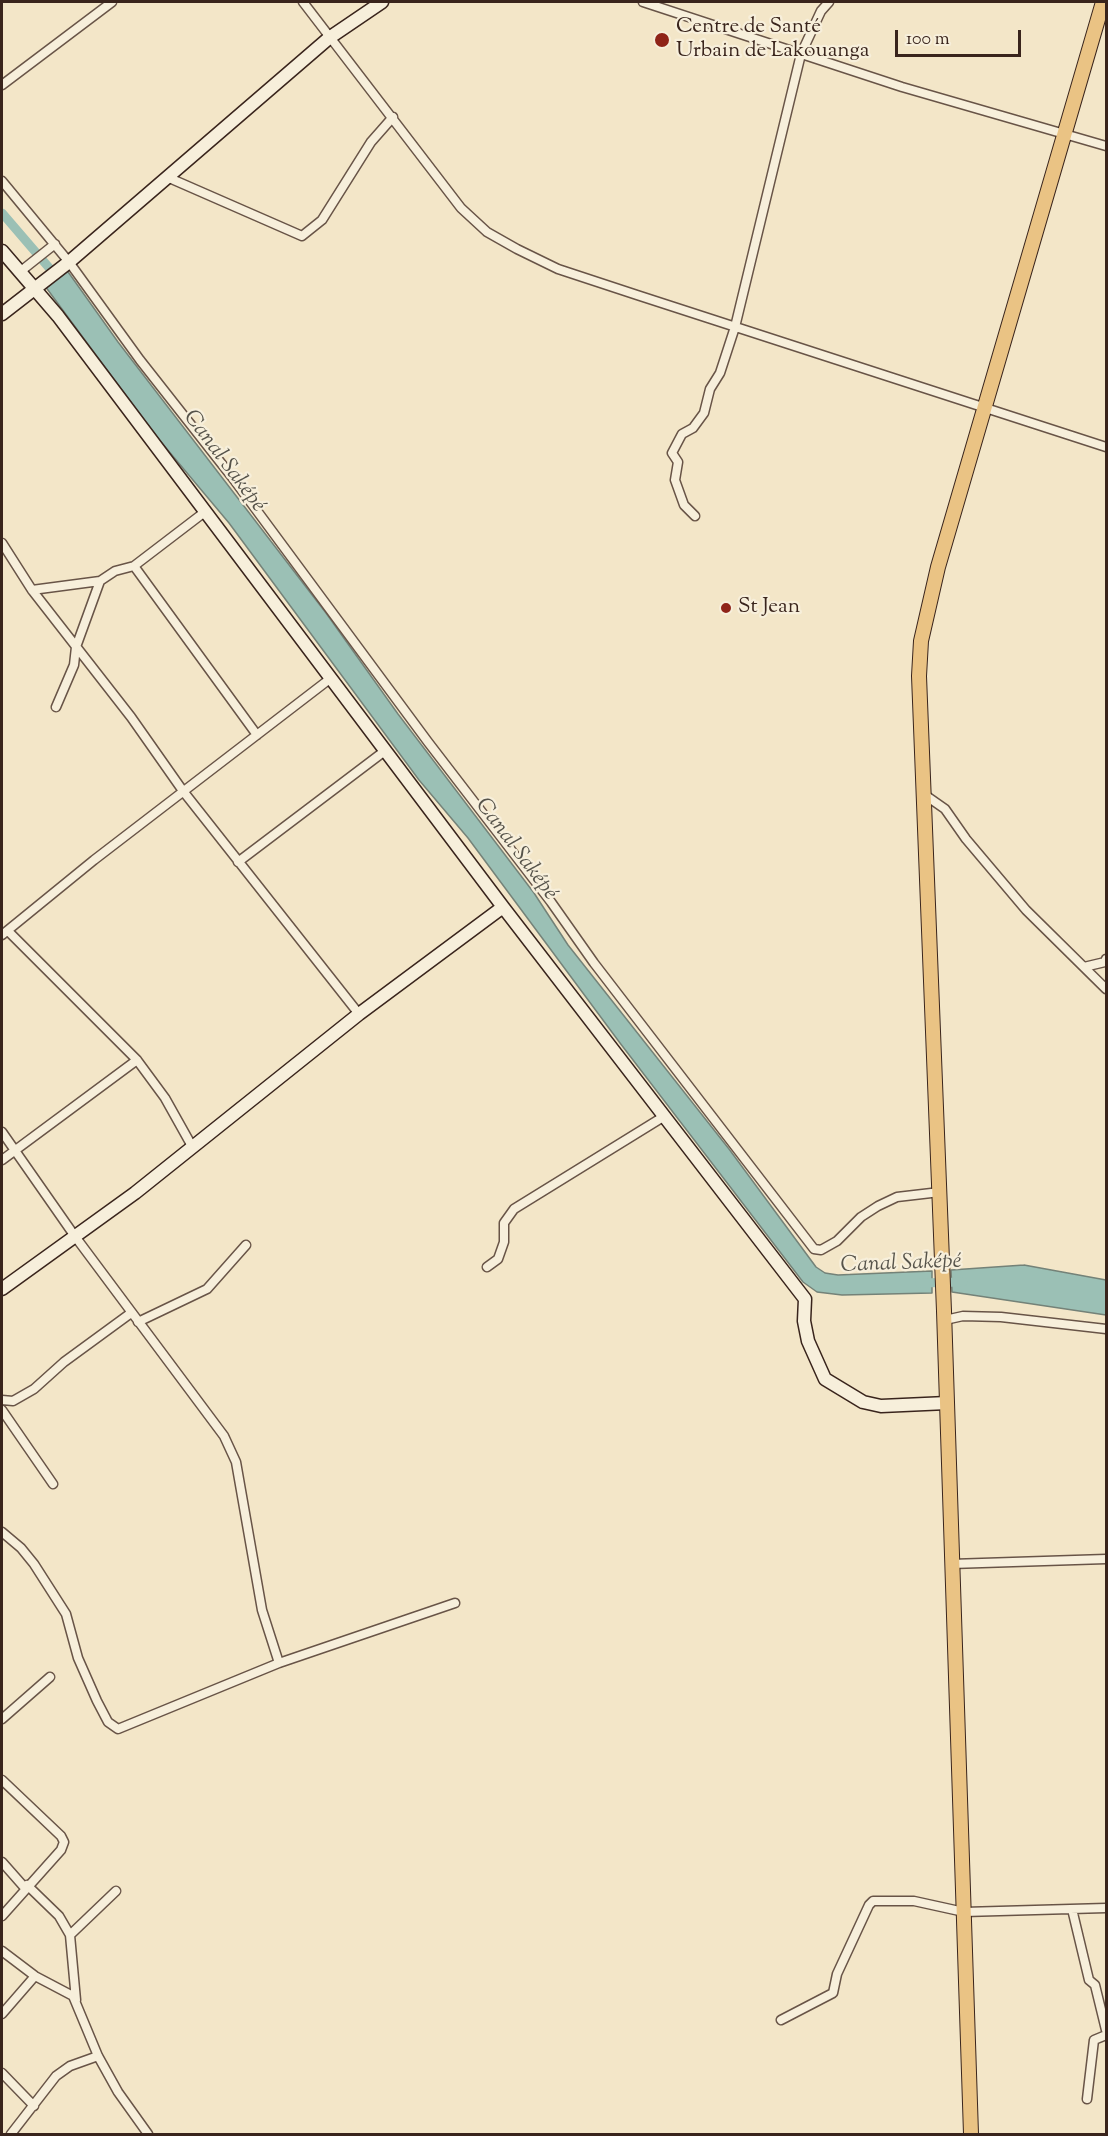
<!DOCTYPE html>
<meta charset="utf-8">
<style>
body{margin:0}
#map{position:relative;width:1108px;height:2136px;overflow:hidden;background:#f3e6c8;font-family:"Sorts Mill Goudy",serif}
canvas{display:block}
.frame{position:absolute;inset:0;border:3px solid #39241c;pointer-events:none}
.scale{position:absolute;left:895px;top:30px;width:126px;height:27px;box-sizing:border-box;border:3px solid #39241c;border-top:0;padding-left:8px;font-size:18px;line-height:21px;white-space:nowrap;color:#39241c;-webkit-text-stroke:4px #f7efdb;paint-order:stroke}
</style>
<div id="map">
<canvas width="1108" height="2136"></canvas>
<div class="frame"></div>
<div class="scale">100 m</div>
</div>
<script>
const ctx = document.querySelector('canvas').getContext('2d');
ctx.lineJoin = 'round';
function fill(path, color) { ctx.fillStyle = color; ctx.fill(path, 'evenodd'); }
const shape = rows => new Path2D(rows.map(r => 'M' + r).join(''));
function stroke(path, color, width, dash) { ctx.strokeStyle = color; ctx.lineWidth = width; ctx.lineCap = dash ? 'butt' : 'round'; ctx.setLineDash(dash || []); ctx.stroke(path); }
function drawText(font, color, halo, rows, align = 'center') {
  ctx.font = font + ' "Sorts Mill Goudy",serif'; ctx.lineWidth = 4.5; ctx.setLineDash([]); ctx.textBaseline = 'middle'; ctx.strokeStyle = halo; ctx.fillStyle = color; for (const [text, x, y, turn = 0] of rows) {
    ctx.save(); ctx.translate(x, y); ctx.rotate((+turn || 0) * Math.PI / 180); ctx.textAlign = isNaN(turn) ? turn : align; if (halo) ctx.strokeText(text, 0, 0); ctx.fillText(text, 0, 0); ctx.restore();
  }
}
const water = shape([
 [66,269,118,342,326,613,398,714,534,893,568,945,729,1149,816,1267,825,1273,838,1275,932,1271,932,1293,842,1295,817,1292,803,1282,620,1043,468,838,419,780,229,523,156,436,90,347,45,286,66,269],
 [1024,1265,1106,1280,1106,1315,952,1292,951,1270,1024,1265]
]);
fill(water, '#9bc0b5');
stroke(water, '#748278', 1.5);
stroke(shape([
 [2,213,57,277],
 [920,1283,963,1282]
]), '#9bc0b5', 9);
const street = shape([
 [303,2,461,208,487,232,517,249,558,269,637,295,1106,447],
 [643,2,902,87,1106,146],
 [2,85,112,2],
 [167,177,302,236,322,220,371,142,393,117],
 [2,181,69,262,140,360,232,477,428,742,551,902,594,963,814,1249,821,1250,837,1241,861,1217,878,1206,897,1197,940,1192],
 [21,271,55,244],
 [695,516,684,505,675,480,678,462,672,453,682,434,693,428,704,413,710,389,720,373,735,327,801,54,821,11,829,2],
 [2,543,32,590,131,717,183,791,359,1014],
 [134,566,257,735],
 [32,590,100,581,115,571,134,566,206,511],
 [56,707,74,665,76,647,100,581],
 [925,795,945,809,966,839,1026,910,1106,989],
 [238,862,386,750],
 [8,931,137,1060,165,1098,193,1148],
 [2,935,94,860,331,678],
 [1084,967,1105,962,1106,959],
 [2,1132,74,1235,224,1436,236,1462,262,1610,279,1663],
 [2,1160,137,1060],
 [487,1267,498,1259,504,1242,504,1223,514,1209,663,1117],
 [945,1320,963,1316,1001,1317,1106,1329],
 [138,1322,207,1289,246,1245],
 [2,1400,13,1401,34,1389,64,1362,131,1313],
 [2,1410,53,1484],
 [2,1532,21,1548,34,1564,66,1614,78,1658,97,1701,108,1722,118,1729,279,1663,455,1603],
 [951,1564,1106,1559],
 [2,1719,50,1677],
 [2,1780,61,1836,64,1842,61,1850,2,1916],
 [2,1862,25,1888],
 [27,1885,59,1916,70,1935,76,2000],
 [1072,1909,1089,1980,1095,1985,1106,2030],
 [70,1935,116,1891],
 [2,1951,35,1976,73,1996,98,2056,118,2092,148,2134],
 [2,2014,35,1976],
 [781,2020,833,1993,837,1974,869,1905,873,1901,914,1901,964,1912,1106,1908],
 [2,2073,34,2106],
 [1087,2099,1094,2040,1106,2035],
 [11,2134,56,2076,70,2066,98,2056]
]);
const secondary = shape([
 [2,251,58,316,503,907,805,1299,804,1321,808,1341,825,1379,863,1402,881,1406,947,1403],
 [2,314,69,262,329,38,382,2],
 [2,1289,135,1193,359,1014,503,907]
]);
const primary = shape([
 [971,2134,944,1311,919,676,921,641,938,567,1103,2]
]);
stroke(street, '#685447', 11);
stroke(secondary, '#39241c', 15);
stroke(primary, '#39241c', 16);
stroke(street, '#f7efdb', 8);
stroke(secondary, '#f7efdb', 12);
stroke(primary, '#eac384', 14);
for (const [x, y, r, color] of [
 [662,40,8,"#8f2418"],
 [726,608,6,"#8f2418"]
]) { const dot = new Path2D(); dot.arc(x, y, r, 0, 2 * Math.PI); ctx.fillStyle = color; ctx.fill(dot); stroke(dot, '#f7efdb', 2); }
drawText('21px', '#39241c', '#f7efdb', [
 ["Centre de Santé",676,28],
 ["Urbain de Lakouanga",676,52],
 ["St Jean",738,608]
], 'left');
drawText('italic 22px', '#56534a', '#f7efdb', [
 ["Canal Saképé",223,462,53],
 ["Canal Saképé",515,850,53],
 ["Canal Saképé",901,1265,-2]
]);
</script>
